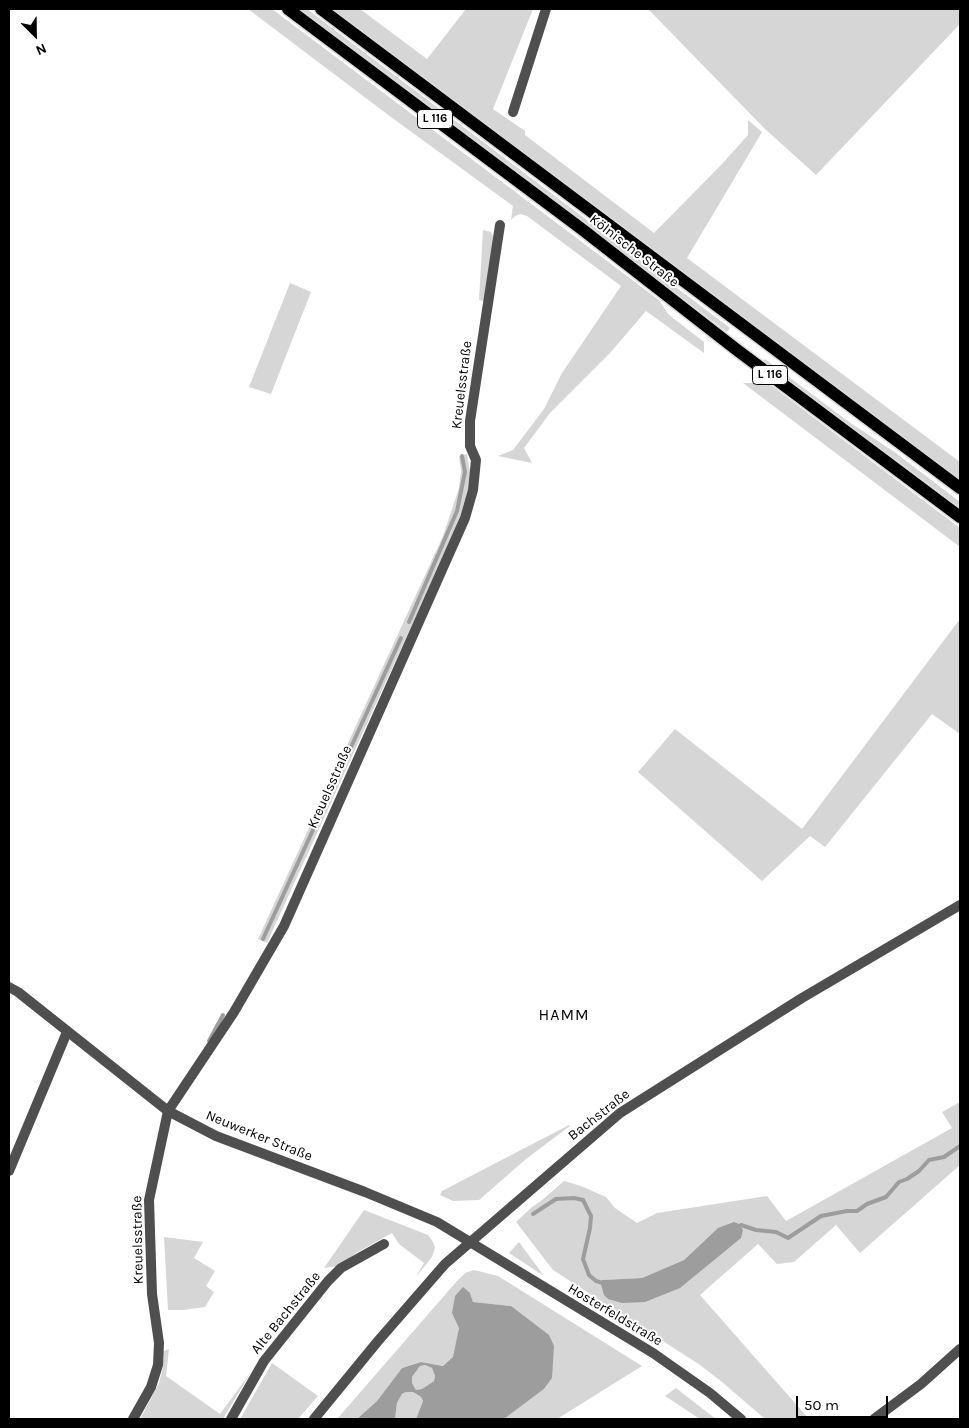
<!DOCTYPE html>
<meta charset="utf-8">
<style>
body{margin:0}
#map{position:relative;width:969px;height:1428px;overflow:hidden;background:#fff;font-family:Karla,sans-serif}
canvas{display:block}
.frame{position:absolute;inset:0;border:10px solid #000;pointer-events:none}
.north{position:absolute;left:10px;top:10px;width:50px;height:50px;-webkit-text-stroke:4px #fff;paint-order:stroke;rotate:157deg;font-size:14px;font-weight:700;line-height:20px;text-align:center;color:#000}
.north::after{content:'';display:block;margin:auto;width:18px;height:22px;background:#000;clip-path:polygon(50% 0,100% 100%,50% 72%,0 100%)}
.scale{position:absolute;left:796px;top:1396px;width:92px;height:22px;box-sizing:border-box;border:2px solid #000;border-top:0;padding-left:6px;font-size:15px;line-height:18px;white-space:nowrap;color:#000;-webkit-text-stroke:4px #fff;paint-order:stroke}
</style>
<div id="map">
<canvas width="969" height="1428"></canvas>
<div class="frame"></div>
<div class="north">N</div>
<div class="scale">50 m</div>
</div>
<script>
const ctx = document.querySelector('canvas').getContext('2d');
ctx.lineJoin = 'round';
function fill(path, color) { ctx.fillStyle = color; ctx.fill(path, 'evenodd'); }
const shape = rows => new Path2D(rows.map(r => 'M' + r).join(''));
function stroke(path, color, width, dash) { ctx.strokeStyle = color; ctx.lineWidth = width; ctx.lineCap = dash ? 'butt' : 'round'; ctx.setLineDash(dash || []); ctx.stroke(path); }
function drawText(font, color, halo, rows, align = 'center') {
  ctx.font = font + ' Karla,sans-serif'; ctx.lineWidth = 4; ctx.setLineDash([]); ctx.textBaseline = 'middle'; ctx.strokeStyle = halo; ctx.fillStyle = color; for (const [text, x, y, turn = 0] of rows) {
    ctx.save(); ctx.translate(x, y); ctx.rotate((+turn || 0) * Math.PI / 180); ctx.textAlign = isNaN(turn) ? turn : align; if (halo) ctx.strokeText(text, 0, 0); ctx.fillText(text, 0, 0); ctx.restore();
  }
}
fill(shape([
 [248,9,272,9,659,300,668,314,704,342,704,353,646,311,610,353,550,413,524,448,532,463,498,456,513,450,544,409,562,373,621,286,527,216,520,214,515,216,511,220,513,206,391,117],
 [299,9,307,9,730,328,727,332],
 [332,9,360,9,427,59,466,9,533,9,493,109,525,131,525,135,654,233,722,164,748,135,748,120,762,132,687,258,960,462,960,484],
 [648,9,960,9,960,24,816,175,764,128],
 [483,230,491,232,494,239,484,301,479,300],
 [290,283,311,292,271,394,249,387],
 [765,359,849,422,896,453,960,502,960,508,895,459,846,425,763,362],
 [743,383,768,383,960,528,960,547],
 [467,454,470,472,468,489,461,514,451,539,267,943,258,939,443,536,459,488,461,471,459,456],
 [960,619,960,734,932,714,825,847,810,836,762,881,638,772,675,729,802,829],
 [960,1102,960,1165,860,1253,836,1225,794,1262,777,1264,758,1244,700,1295,809,1419,765,1419,722,1382,700,1365,553,1270,516,1222,532,1207,541,1201,564,1181,581,1186,606,1197,615,1208,637,1223,657,1213,767,1196,786,1221,952,1128,942,1112],
 [718,1228,645,1302,602,1280,642,1278,684,1260],
 [569,1125,570,1126,526,1159,479,1200,453,1201,440,1195,442,1191],
 [364,1210,428,1235,433,1242,435,1248,432,1257,416,1277,424,1263,399,1244,392,1233,356,1253,339,1266,324,1268],
 [164,1237,203,1242,194,1258,215,1271,206,1286,214,1292,205,1307,183,1310,168,1310],
 [519,1242,544,1276,509,1253],
 [474,1270,498,1276,642,1366,557,1419,504,1419,544,1389,552,1378,511,1306,473,1302,470,1293,459,1328,454,1357,443,1366,421,1362,402,1368,377,1401,357,1419,337,1419,457,1281,465,1273],
 [169,1349,166,1376,220,1414,251,1372,223,1419,140,1419,159,1383,163,1367,162,1352],
 [272,1363,318,1396,298,1419,240,1419],
 [425,1365,432,1368,435,1376,434,1381,422,1389,416,1390,412,1383,412,1377,420,1366],
 [676,1388,712,1416,716,1419,700,1419,665,1396],
 [406,1392,413,1392,421,1397,423,1401,416,1419,395,1419,397,1403,402,1394]
]), '#d6d6d6');
fill(shape([
 [734,1222,739,1224,743,1230,741,1238,680,1288,645,1302,622,1303,608,1299,604,1295,601,1284,602,1280,642,1278,684,1260,718,1228],
 [463,1287,470,1293,473,1302,511,1306,549,1335,554,1346,552,1378,544,1389,504,1419,416,1419,423,1401,421,1397,413,1392,406,1392,402,1394,397,1403,395,1419,357,1419,377,1401,402,1368,421,1362,443,1366,453,1357,459,1328,452,1313,455,1296],
 [425,1365,432,1368,435,1376,434,1381,422,1389,416,1390,412,1383,412,1377,420,1366]
]), '#9d9d9d');
stroke(shape([
 [409,622,457,511,465,472,462,456],
 [263,939,401,638],
 [209,1041,223,1015],
 [533,1214,556,1199,574,1198,583,1200,591,1216,590,1228,583,1259,589,1275,596,1281,606,1284],
 [737,1228,741,1225,756,1230,776,1232,788,1238,821,1216,847,1211,857,1211,867,1204,886,1197,899,1182,907,1179,919,1171,929,1160,944,1157,960,1146]
]), '#9d9d9d', 4);
const primary = shape([
 [288,9,583,230,737,350,960,517],
 [321,9,960,488]
]);
stroke(primary, '#dbdbdb', 15);
stroke(shape([
 [513,112,546,9],
 [9,1171,67,1032],
 [133,1419,151,1387,158,1365,159,1343,152,1294,149,1200,168,1111,234,1012,284,926,465,518,473,490,476,460,470,446,470,421,500,225],
 [231,1419,264,1361,328,1281,341,1268,384,1244],
 [874,1419,921,1384,960,1349]
]), '#4f4f4f', 10);
stroke(shape([
 [9,987,18,992,168,1111,216,1136,365,1192,437,1222,653,1353,710,1393,741,1419],
 [314,1419,378,1341,445,1264,620,1113,802,998,960,905]
]), '#4f4f4f', 10);
stroke(primary, '#000', 12);
for (const [x, y, w] of [
 [435,119,35],
 [770,375,35]
]) { const box = new Path2D(); box.roundRect(x - w / 2, y - 9.5, w, 19, 4); ctx.fillStyle = '#fff'; ctx.fill(box); stroke(box, '#000', 1); }
drawText('bold 12px', '#000', null, [
 ["L 116",435,119],
 ["L 116",770,375]
]);
drawText('14px', '#000', '#fff', [
 ["Kölnische Straße",634,251,38],
 ["Kreuelsstraße",462,385,-83],
 ["Kreuelsstraße",330,787,-66],
 ["Bachstraße",599,1115,-38],
 ["Neuwerker Straße",259,1136,22],
 ["Kreuelsstraße",138,1240,-91],
 ["Alte Bachstraße",286,1313,-51],
 ["Hosterfeldstraße",615,1315,31]
]);
ctx.letterSpacing = '1px';
drawText('16px', '#000', '#fff', [
 ["HAMM",564,1015]
]);
ctx.letterSpacing = '0px';
</script>
